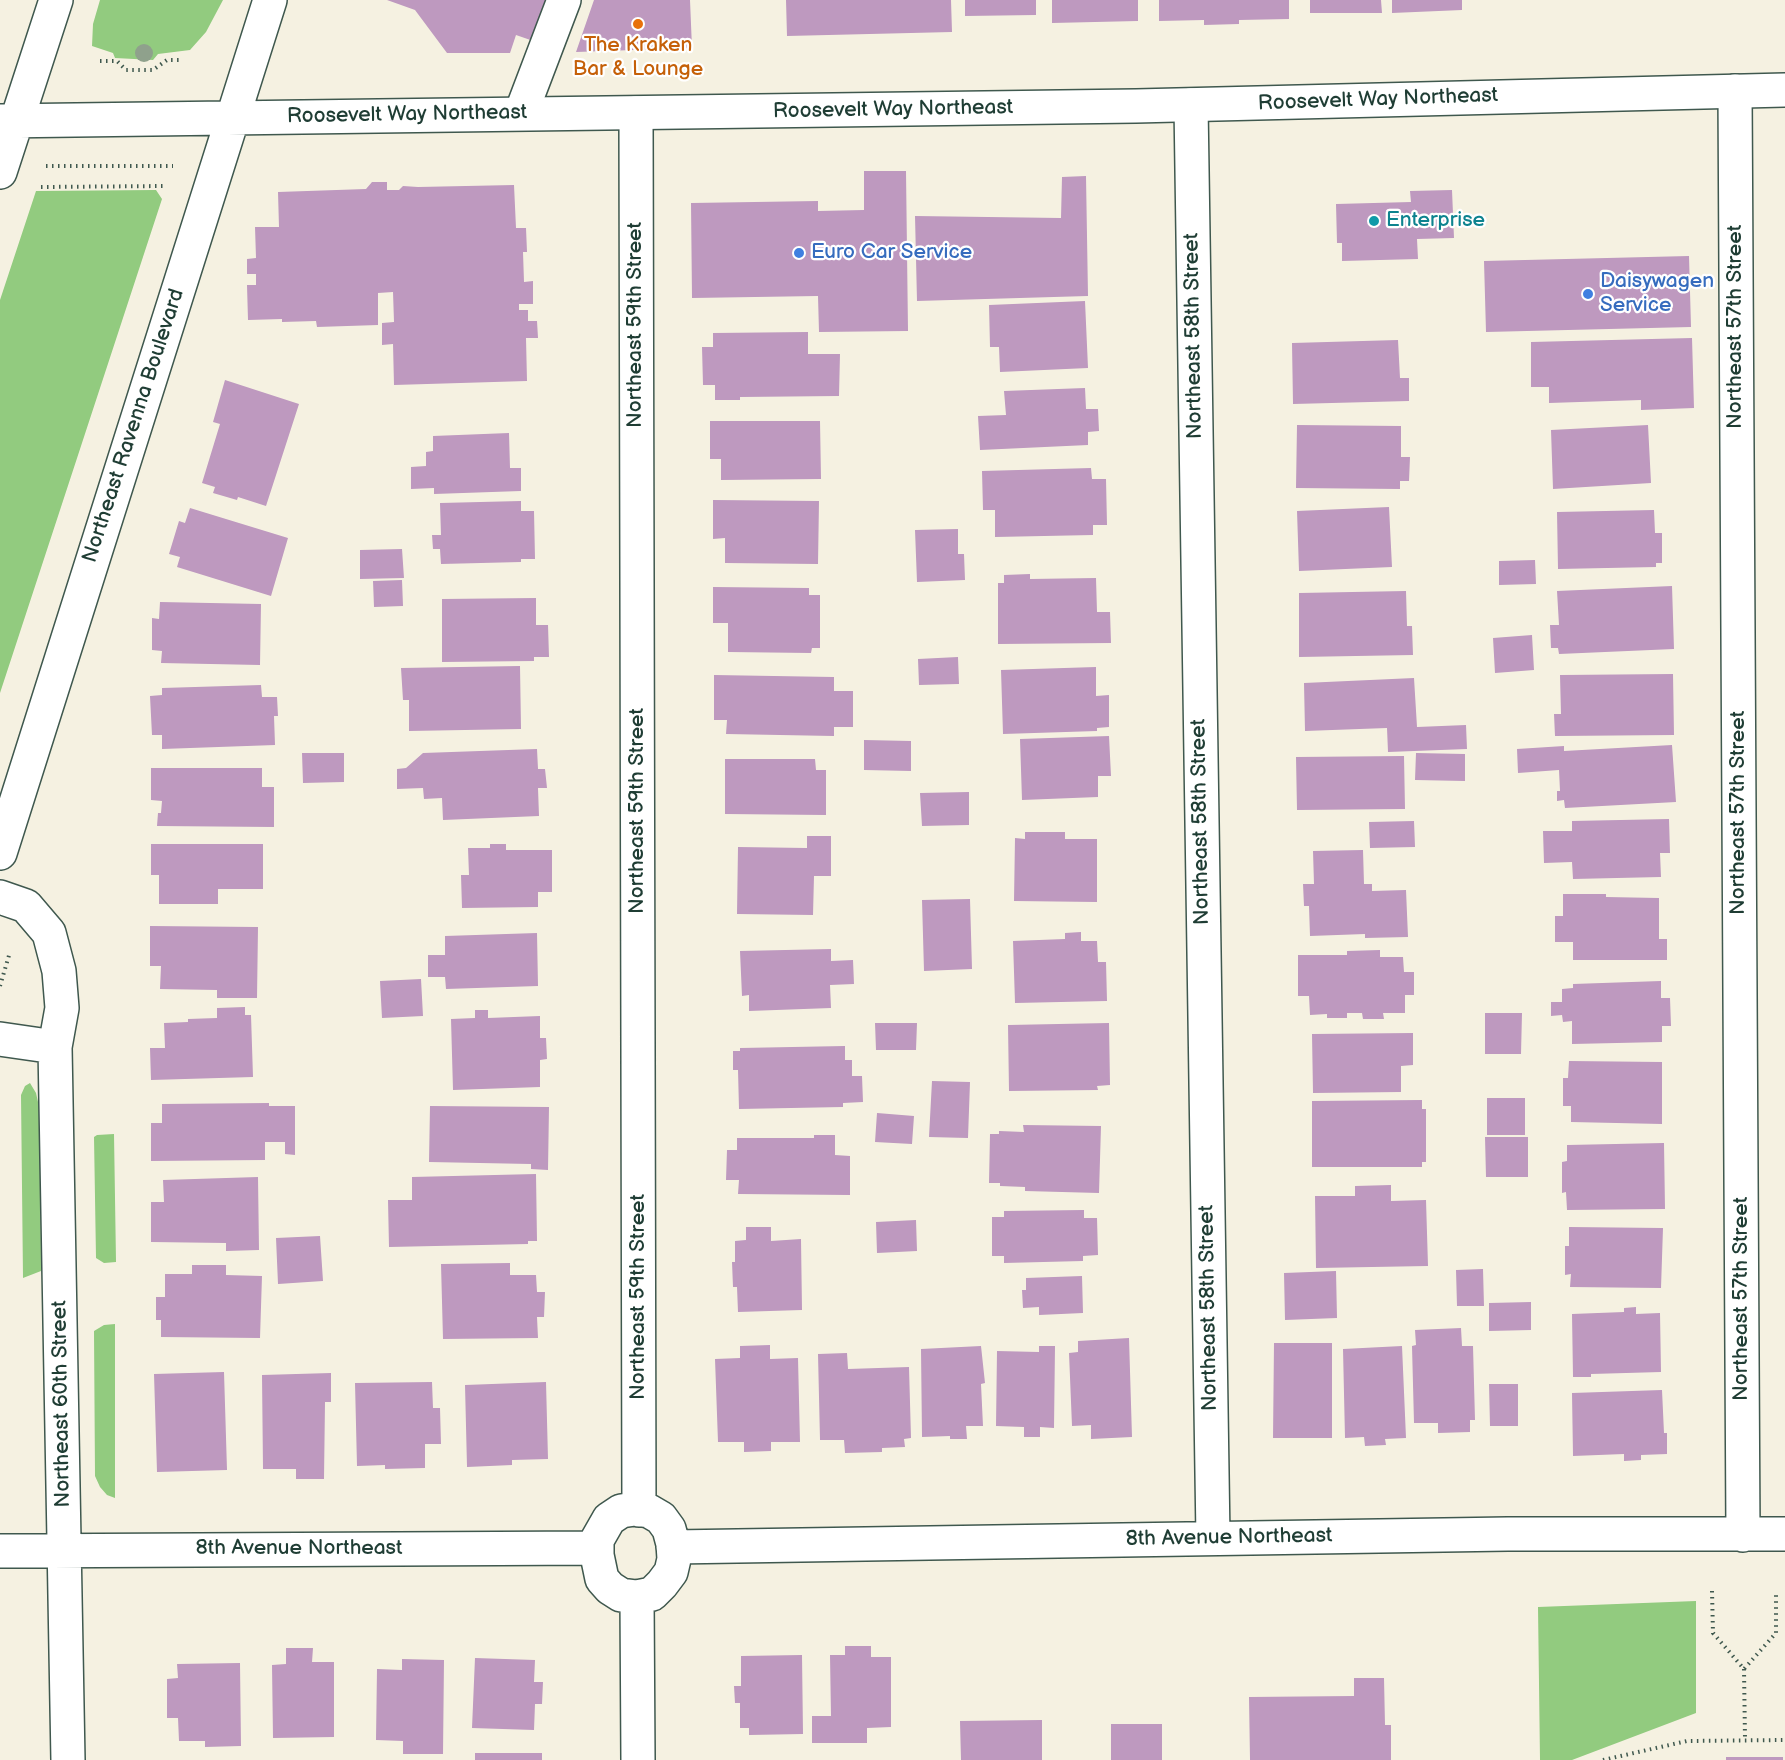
<!DOCTYPE html>
<style>
body{margin:0}
canvas{display:block;background:#f5f1e1}
</style>
<canvas width="1785" height="1760"></canvas>
<script>
const ctx = document.querySelector('canvas').getContext('2d');
ctx.lineJoin = 'round';
function fill(path, color) { ctx.fillStyle = color; ctx.fill(path, 'evenodd'); }
const shape = rows => new Path2D(rows.map(r => 'M' + r).join(''));
function stroke(path, color, width, dash) { ctx.strokeStyle = color; ctx.lineWidth = width; ctx.lineCap = dash ? 'butt' : 'round'; ctx.setLineDash(dash || []); ctx.stroke(path); }
function drawText(font, color, halo, rows, align = 'center') {
  ctx.font = font + ' "Balsamiq Sans",sans-serif'; ctx.lineWidth = 4.5; ctx.setLineDash([]); ctx.textBaseline = 'middle'; ctx.strokeStyle = halo; ctx.fillStyle = color; for (const [text, x, y, turn = 0] of rows) {
    ctx.save(); ctx.translate(x, y); ctx.rotate((+turn || 0) * Math.PI / 180); ctx.textAlign = isNaN(turn) ? turn : align; if (halo) ctx.strokeText(text, 0, 0); ctx.fillText(text, 0, 0); ctx.restore();
  }
}
fill(shape([
 [100,0,223,0,206,32,190,50,158,54,153,60,115,58,113,53,92,46,93,24],
 [156,190,162,199,0,693,0,300,36,191],
 [30,1083,36,1093,40,1111,41,1271,23,1278,21,1095,25,1086],
 [114,1134,116,1262,104,1263,96,1258,94,1137,97,1135],
 [115,1324,115,1498,107,1495,100,1487,95,1476,94,1331,104,1325],
 [1696,1601,1696,1713,1572,1760,1540,1760,1538,1607]
]), '#92cb7f');
fill(shape([
 [387,0,557,0,542,44,516,35,510,53,447,53,415,10],
 [594,0,690,0,692,48,576,52],
 [786,0,951,0,952,32,787,36],
 [965,0,1036,0,1036,15,965,16],
 [1052,0,1138,0,1138,21,1052,23],
 [1159,0,1289,0,1289,19,1239,20,1239,24,1204,25,1204,20,1159,21],
 [1310,0,1381,0,1382,13,1310,13],
 [1392,0,1462,0,1462,10,1392,13],
 [864,171,906,171,908,331,819,332,818,296,692,298,691,203,818,201,818,211,864,210],
 [1086,176,1088,296,917,301,915,216,1061,218,1062,177],
 [372,182,387,182,387,190,399,190,403,186,418,187,514,185,516,228,526,228,527,252,523,252,524,282,533,281,533,304,519,304,519,310,528,310,528,321,537,321,538,338,526,338,527,381,394,385,393,344,382,345,382,323,394,322,393,292,378,293,378,325,317,327,316,321,282,322,282,319,248,320,247,285,256,285,256,274,247,274,247,259,256,258,255,227,279,227,278,192,366,189],
 [1452,190,1454,238,1417,239,1418,259,1342,261,1342,243,1337,243,1336,204,1411,202,1410,191],
 [1689,256,1691,327,1486,332,1484,261],
 [1085,301,1088,368,1000,372,999,347,990,347,989,305],
 [808,332,808,354,840,354,839,396,740,397,740,400,715,400,715,385,703,385,702,347,713,347,713,333],
 [1692,338,1694,408,1641,410,1641,400,1549,403,1549,387,1531,387,1531,342],
 [1398,340,1400,378,1409,378,1409,401,1293,404,1292,343],
 [225,380,299,404,266,506,238,497,237,500,213,493,215,487,202,483,220,424,213,422],
 [1085,388,1086,409,1098,409,1099,431,1088,432,1088,445,980,450,978,416,1006,415,1004,391],
 [710,421,820,421,821,479,721,480,721,459,710,459],
 [1297,425,1401,426,1401,457,1410,457,1409,481,1400,481,1400,489,1296,488],
 [1648,425,1651,483,1553,489,1551,430],
 [509,433,510,468,521,468,521,491,434,494,434,488,411,489,411,467,426,466,426,452,433,451,433,436],
 [1091,468,1092,479,1106,479,1107,525,1093,525,1093,535,995,537,995,510,983,510,982,471],
 [713,500,819,501,818,564,725,563,725,538,713,539],
 [521,501,521,511,534,511,535,559,521,559,521,562,441,564,440,549,433,549,432,535,441,535,440,503],
 [1389,507,1392,567,1299,571,1297,511],
 [190,508,288,538,271,596,177,567,180,557,169,554,179,521,185,523],
 [1654,510,1655,533,1662,533,1662,563,1656,563,1656,567,1558,569,1557,512],
 [958,529,958,554,964,554,965,580,917,582,915,530],
 [402,549,404,578,360,579,360,550],
 [1535,560,1536,584,1499,585,1499,561],
 [1030,574,1030,579,1096,578,1097,612,1110,612,1111,643,998,644,998,583,1004,583,1004,575],
 [402,580,403,606,374,607,373,581],
 [1672,586,1674,649,1559,654,1558,648,1551,648,1550,625,1559,625,1557,591],
 [713,587,809,588,809,595,820,595,820,648,812,648,811,653,728,652,728,623,713,623],
 [1406,591,1407,626,1412,626,1413,655,1299,657,1299,593],
 [536,598,536,625,548,625,549,657,534,657,534,661,442,662,442,599],
 [160,602,261,604,260,665,161,663,162,651,152,650,152,618,159,619],
 [1532,635,1534,670,1495,673,1493,638],
 [958,657,959,684,919,685,918,659],
 [520,666,521,729,409,731,409,700,403,700,401,668],
 [1096,667,1096,696,1109,695,1109,727,1097,728,1097,731,1003,734,1001,670],
 [1673,674,1674,735,1555,736,1554,714,1561,714,1560,675],
 [714,675,834,677,834,691,853,691,853,727,834,727,834,736,726,734,727,720,714,720],
 [1414,678,1417,727,1466,725,1467,749,1388,752,1387,728,1305,731,1304,683],
 [261,685,262,697,277,697,278,716,274,716,275,745,162,749,162,735,152,735,150,696,162,695,162,688],
 [1109,736,1111,776,1098,776,1098,797,1022,800,1020,739],
 [864,740,911,741,911,771,864,770],
 [1672,745,1676,802,1565,808,1564,800,1557,801,1557,791,1560,791,1559,770,1518,773,1517,749,1564,746,1564,751],
 [537,749,538,769,545,769,547,788,538,788,539,816,443,820,442,798,424,799,423,788,397,789,397,769,406,768,423,753],
 [302,753,344,753,344,782,303,783],
 [1416,753,1465,754,1465,781,1415,780],
 [1404,756,1405,809,1297,810,1296,757],
 [725,759,815,759,816,770,826,770,826,815,725,814],
 [151,768,262,768,262,787,274,787,274,827,157,826,158,813,161,813,162,801,151,800],
 [969,792,969,825,922,826,920,793],
 [1669,819,1670,853,1660,853,1661,877,1573,879,1572,862,1544,863,1543,831,1572,831,1572,821],
 [1414,821,1415,847,1370,848,1369,822],
 [1025,832,1065,832,1065,839,1097,839,1097,902,1014,901,1015,838,1025,839],
 [807,836,831,836,831,876,814,876,813,915,737,914,738,847,807,848],
 [151,844,263,844,263,889,218,889,218,904,159,904,159,875,151,875],
 [490,844,506,844,506,850,552,850,552,892,538,892,538,907,462,908,461,875,469,875,468,848,490,848],
 [1363,850,1364,884,1372,884,1372,891,1406,890,1408,937,1365,938,1365,934,1310,936,1309,906,1304,906,1303,884,1314,884,1313,851],
 [1563,894,1606,894,1606,897,1659,898,1659,939,1667,939,1667,960,1573,960,1573,942,1555,942,1555,916,1563,916],
 [970,899,972,969,924,971,922,900],
 [150,926,258,927,257,998,217,998,217,990,160,989,161,966,150,966],
 [1081,932,1081,941,1097,941,1098,962,1106,962,1107,1001,1015,1003,1013,941,1065,939,1065,933],
 [537,933,538,986,446,989,445,977,428,977,428,955,445,955,445,936],
 [831,949,831,961,853,960,854,984,830,985,831,1008,749,1011,749,995,742,996,740,951],
 [1380,950,1380,957,1403,957,1404,972,1414,972,1414,995,1405,995,1405,1013,1383,1013,1384,1019,1363,1019,1362,1013,1347,1013,1347,1018,1327,1018,1327,1014,1310,1015,1309,996,1298,996,1298,955,1347,955,1347,951],
 [421,979,423,1016,382,1018,380,981],
 [1661,981,1661,998,1670,998,1671,1026,1662,1026,1662,1042,1572,1044,1572,1021,1563,1022,1562,1015,1551,1016,1551,1002,1562,1002,1562,989,1573,988,1573,984],
 [245,1007,245,1015,251,1015,253,1077,151,1080,150,1048,165,1048,164,1023,188,1022,188,1019,217,1018,217,1008],
 [475,1010,488,1010,488,1018,540,1016,540,1038,546,1038,547,1059,540,1060,540,1087,453,1090,451,1019,475,1018],
 [1485,1013,1522,1013,1521,1054,1485,1054],
 [875,1023,917,1023,916,1050,876,1050],
 [1109,1023,1110,1085,1097,1086,1098,1090,1009,1091,1008,1025],
 [1413,1033,1413,1065,1401,1066,1401,1092,1313,1093,1312,1034],
 [845,1046,845,1060,852,1060,852,1076,862,1076,863,1102,843,1103,843,1107,739,1109,738,1070,733,1070,733,1051,740,1051,740,1048],
 [1569,1061,1662,1062,1662,1124,1571,1122,1571,1106,1563,1106,1563,1078,1568,1078],
 [932,1081,970,1082,968,1138,929,1137],
 [1487,1098,1525,1098,1525,1135,1487,1135],
 [1422,1100,1422,1109,1426,1109,1426,1162,1422,1162,1422,1167,1312,1167,1312,1101],
 [269,1103,269,1106,295,1106,295,1155,285,1154,285,1142,265,1142,265,1160,151,1161,151,1123,162,1123,162,1104],
 [430,1106,549,1107,548,1170,531,1169,531,1164,429,1162],
 [877,1113,914,1116,912,1144,875,1142],
 [1023,1125,1101,1126,1099,1193,1025,1191,1025,1187,1000,1186,1000,1183,989,1183,990,1134,999,1134,999,1131,1024,1132],
 [814,1135,835,1135,835,1155,850,1156,850,1195,738,1194,739,1180,726,1180,727,1150,737,1150,737,1138,814,1138],
 [1485,1137,1528,1137,1528,1177,1486,1177],
 [1664,1143,1665,1209,1567,1210,1566,1192,1562,1193,1562,1162,1567,1161,1567,1145],
 [536,1174,537,1241,528,1241,528,1244,389,1247,388,1200,412,1200,412,1177],
 [258,1177,259,1250,226,1251,226,1243,151,1242,151,1202,164,1202,163,1180],
 [1391,1185,1391,1201,1426,1200,1428,1266,1316,1268,1315,1196,1355,1196,1355,1186],
 [1084,1210,1084,1218,1097,1218,1098,1255,1083,1256,1083,1261,1004,1263,1004,1256,992,1256,992,1217,1004,1217,1004,1211],
 [916,1220,917,1251,877,1253,876,1222],
 [746,1227,771,1227,771,1241,801,1239,802,1310,738,1312,737,1287,733,1287,732,1262,735,1262,735,1241,746,1240],
 [1569,1227,1663,1228,1661,1288,1570,1287,1571,1274,1565,1275,1565,1246,1569,1246],
 [320,1236,323,1281,278,1284,276,1238],
 [510,1263,510,1275,536,1275,537,1292,545,1292,544,1317,537,1317,538,1338,443,1339,441,1264],
 [192,1265,226,1265,226,1275,262,1276,260,1338,161,1337,161,1320,156,1320,156,1297,165,1297,165,1274,192,1274],
 [1483,1269,1484,1306,1457,1306,1456,1270],
 [1336,1271,1337,1318,1285,1320,1284,1273],
 [1082,1276,1083,1313,1039,1315,1039,1307,1023,1308,1022,1290,1026,1290,1026,1278],
 [1531,1302,1531,1330,1489,1331,1489,1303],
 [1636,1307,1636,1314,1660,1313,1661,1372,1591,1374,1591,1377,1573,1377,1572,1314,1624,1312,1624,1308],
 [1461,1328,1462,1346,1473,1346,1475,1420,1470,1420,1470,1432,1438,1433,1438,1423,1414,1423,1412,1346,1416,1345,1415,1330],
 [1129,1338,1132,1437,1091,1439,1091,1425,1072,1426,1069,1353,1078,1352,1078,1341],
 [1274,1343,1332,1343,1332,1438,1273,1438],
 [770,1345,770,1359,798,1358,800,1442,771,1442,771,1451,744,1452,744,1442,718,1442,715,1359,740,1358,740,1346],
 [981,1346,985,1383,981,1384,983,1426,966,1426,967,1439,950,1439,950,1436,922,1437,921,1349],
 [1039,1346,1055,1346,1054,1428,1040,1427,1040,1437,1024,1437,1024,1427,996,1426,997,1351,1039,1352],
 [1402,1346,1406,1438,1385,1439,1386,1445,1365,1446,1364,1437,1345,1438,1343,1349],
 [847,1353,848,1369,909,1367,911,1438,904,1439,905,1447,882,1448,882,1452,845,1453,844,1440,820,1440,818,1354],
 [224,1372,227,1470,157,1472,154,1374],
 [331,1373,331,1402,325,1402,324,1479,296,1479,296,1469,263,1469,262,1375],
 [432,1382,433,1408,440,1408,441,1444,425,1444,425,1468,385,1469,385,1465,357,1466,355,1383],
 [546,1382,548,1459,512,1460,512,1465,467,1467,465,1385],
 [1489,1384,1518,1384,1518,1426,1490,1426],
 [1662,1390,1664,1433,1667,1433,1667,1454,1641,1455,1641,1460,1624,1461,1624,1454,1573,1456,1572,1393],
 [845,1646,871,1646,871,1657,891,1657,891,1727,867,1728,867,1743,812,1743,812,1716,831,1716,830,1655,845,1655],
 [286,1648,313,1648,312,1662,334,1662,334,1737,273,1738,272,1665,286,1664],
 [802,1655,803,1734,749,1735,749,1728,740,1728,740,1703,735,1703,734,1686,741,1686,741,1656],
 [475,1658,535,1660,534,1682,543,1682,542,1704,535,1704,534,1730,472,1728],
 [402,1659,444,1660,443,1754,403,1754,403,1741,376,1740,377,1669,402,1670],
 [240,1663,241,1746,205,1747,205,1741,179,1741,178,1718,167,1718,167,1679,178,1678,177,1664],
 [1354,1678,1384,1678,1385,1725,1391,1725,1391,1760,1250,1760,1249,1697,1354,1696],
 [1042,1720,1042,1760,961,1760,960,1721],
 [1111,1724,1162,1724,1162,1760,1111,1760],
 [475,1753,542,1753,542,1760,475,1760],
 [1726,1757,1783,1757,1783,1760,1726,1760]
]), '#be99bf');
const minor = shape([
 [1735,91,1743,1535],
 [1191,105,1213,1538],
 [521,113,564,0],
 [636,113,639,1510],
 [0,897,26,906,49,933,59,971,62,1008,55,1047,68,1760],
 [0,1039,55,1047],
 [635,1509,649,1511,661,1518,669,1529,673,1544,674,1559,671,1572,662,1584,652,1594,637,1597,621,1595,610,1588,602,1579,597,1555,597,1540,609,1519,621,1511,635,1509],
 [673,1547,1508,1534,1785,1534],
 [0,1551,597,1548],
 [637,1597,638,1760]
]);
const major = shape([
 [0,121,1136,106,1785,90],
 [0,172,56,0],
 [0,853,270,0]
]);
stroke(minor, '#3f584e', 36);
stroke(major, '#3f584e', 36);
stroke(shape([
 [100,61,117,61,126,70,153,70,167,60,180,60],
 [46,166,173,166],
 [41,187,166,186],
 [0,986,10,952],
 [1712,1591,1713,1633,1744,1669,1776,1633,1776,1591],
 [1744,1669,1745,1739],
 [1603,1760,1687,1741,1785,1740]
]), '#3f584e', 4, [1.5, 4.5]);
stroke(minor, '#fff', 33);
stroke(major, '#fff', 33);
ctx.fillStyle = '#8fa18c';
for (const [x, y] of [
 [144,53]
]) { ctx.beginPath(); ctx.arc(x, y, 9, 0, 2 * Math.PI); ctx.fill(); }
for (const [x, y, r, color] of [
 [638,24,6,"#e8710a"],
 [1374,221,6,"#0f9aa8"],
 [799,253,6,"#3f7fe0"],
 [1588,294,6,"#3f7fe0"]
]) { const dot = new Path2D(); dot.arc(x, y, r, 0, 2 * Math.PI); ctx.fillStyle = color; ctx.fill(dot); stroke(dot, '#fff', 2); }
drawText('21px', '#c56008', '#fff', [
 ["The Kraken",638,46],
 ["Bar & Lounge",638,70]
]);
drawText('21px', '#1f3d34', '#fff', [
 ["Roosevelt Way Northeast",1378,100,-2],
 ["Roosevelt Way Northeast",893,110,-1],
 ["Roosevelt Way Northeast",407,115,-1],
 ["Northeast 59th Street",636,325,-90],
 ["Northeast 57th Street",1736,327,-90],
 ["Northeast 58th Street",1194,336,-91],
 ["Northeast Ravenna Boulevard",134,426,-72],
 ["Northeast 59th Street",638,811,-90],
 ["Northeast 57th Street",1739,813,-90],
 ["Northeast 58th Street",1201,822,-91],
 ["Northeast 59th Street",639,1297,-90],
 ["Northeast 57th Street",1742,1299,-90],
 ["Northeast 58th Street",1209,1308,-91],
 ["Northeast 60th Street",62,1404,-91],
 ["8th Avenue Northeast",1229,1538,-1],
 ["8th Avenue Northeast",299,1549]
]);
drawText('21px', '#0d838f', '#fff', [
 ["Enterprise",1386,221]
], 'left');
drawText('21px', '#366cbe', '#fff', [
 ["Euro Car Service",811,253],
 ["Daisywagen",1600,282],
 ["Service",1600,306]
], 'left');
</script>
